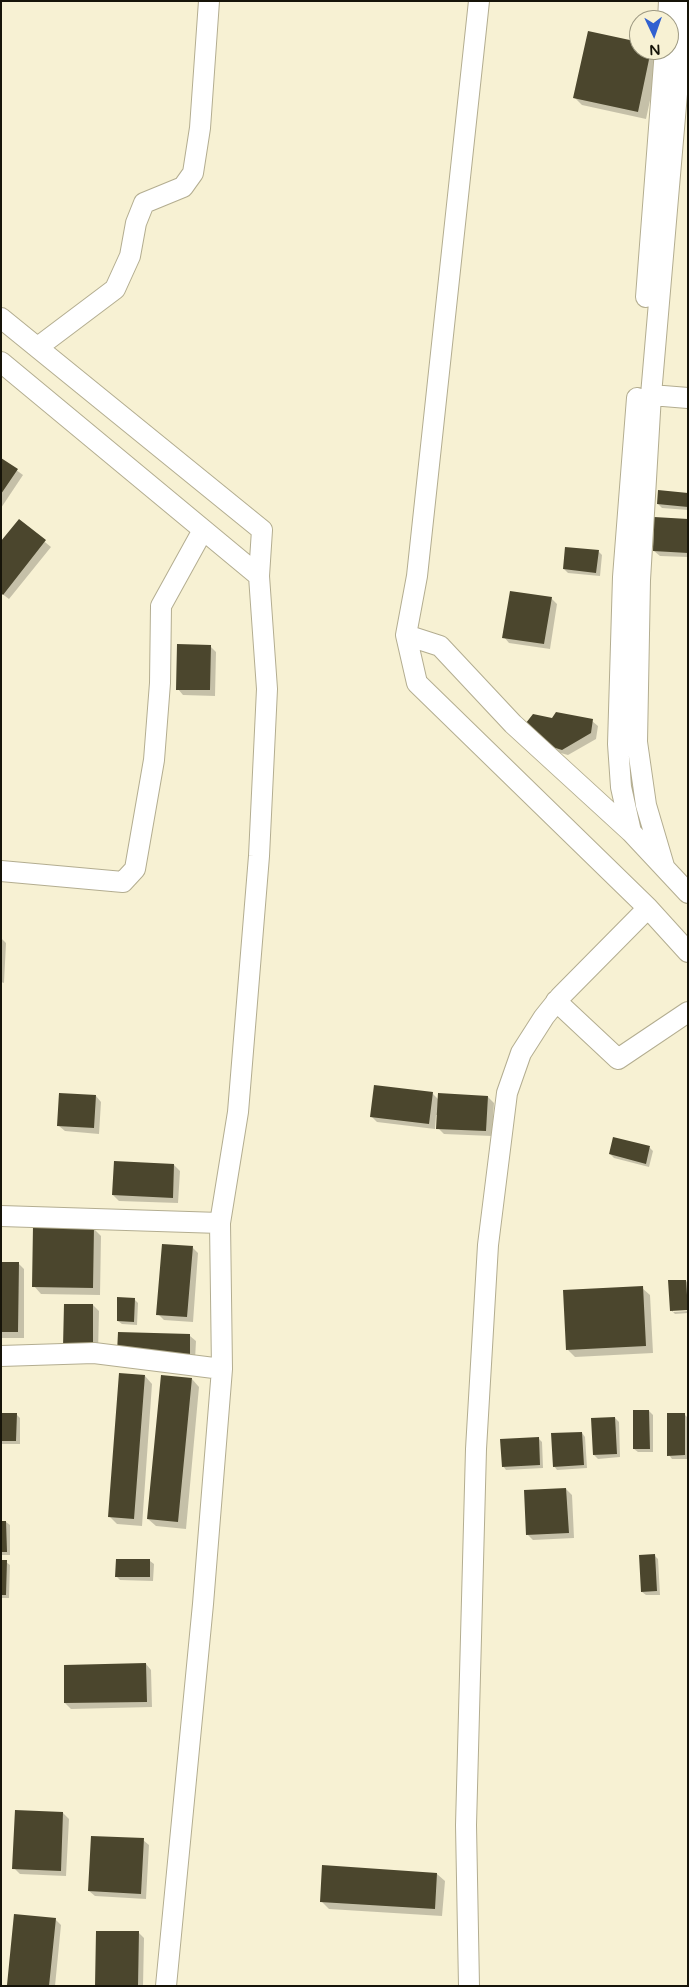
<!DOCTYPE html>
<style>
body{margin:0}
#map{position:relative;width:689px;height:1987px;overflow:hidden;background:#f7f1d3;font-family:"Varela Round",sans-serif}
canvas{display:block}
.frame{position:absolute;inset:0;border:2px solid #161409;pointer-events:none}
.north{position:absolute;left:629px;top:10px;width:50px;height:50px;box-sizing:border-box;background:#f7f1d3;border:1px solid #9d9982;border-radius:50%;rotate:177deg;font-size:14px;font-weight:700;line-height:20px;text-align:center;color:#161409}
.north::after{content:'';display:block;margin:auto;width:18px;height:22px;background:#3161d0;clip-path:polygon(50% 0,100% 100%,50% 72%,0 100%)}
</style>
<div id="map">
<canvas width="689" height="1987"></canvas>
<div class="frame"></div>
<div class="north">N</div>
</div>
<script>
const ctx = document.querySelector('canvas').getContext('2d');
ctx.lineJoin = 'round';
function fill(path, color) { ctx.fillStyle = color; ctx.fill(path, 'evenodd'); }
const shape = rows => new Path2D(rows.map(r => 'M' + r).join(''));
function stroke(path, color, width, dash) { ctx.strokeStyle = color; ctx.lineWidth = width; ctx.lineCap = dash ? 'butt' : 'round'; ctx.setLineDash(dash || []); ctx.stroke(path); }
fill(shape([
 [589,32,639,43,639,50,656,50,660,54,646,119,582,105,575,98],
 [1,459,23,475,1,508],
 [688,494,688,510,662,508,658,504],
 [688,520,688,557,660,556,654,551],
 [19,521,51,547,9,599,1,593],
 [598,551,602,555,600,576,568,573,564,569],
 [551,598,557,604,550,649,509,643,504,637],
 [210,646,216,652,215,696,183,695,178,689],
 [552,720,592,721,598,726,596,739,568,755,553,751],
 [1,938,6,943,4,983,1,982],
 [433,1094,439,1100,488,1097,494,1103,492,1136,444,1134,438,1128,438,1115,436,1115,435,1129,377,1122,371,1116],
 [96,1096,101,1102,99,1134,65,1131,59,1126],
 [650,1148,653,1151,649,1167,614,1158,610,1154],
 [174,1165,180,1171,178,1203,119,1201,113,1195],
 [93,1228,101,1236,100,1295,41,1294,34,1286],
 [192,1247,198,1253,193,1322,164,1320,158,1314],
 [1,1263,18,1263,24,1269,24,1338,1,1338],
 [686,1281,688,1283,688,1309,673,1309,673,1312,688,1311,688,1313,675,1314,671,1310],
 [642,1288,650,1295,653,1353,575,1357,567,1349],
 [134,1299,138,1303,137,1325,122,1324,118,1321],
 [93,1305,99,1311,98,1352,70,1352],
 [190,1336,196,1341,195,1360,124,1358],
 [145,1376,152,1384,142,1526,117,1524,109,1516],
 [192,1379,199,1387,186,1529,156,1526,148,1519],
 [649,1411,653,1415,653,1452,638,1452,634,1449],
 [1,1414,16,1414,20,1418,20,1444,1,1444],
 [684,1414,688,1418,688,1459,672,1459,669,1455],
 [615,1418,619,1422,620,1457,598,1459,594,1455],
 [582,1433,585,1437,587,1468,557,1470,554,1466],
 [538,1438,542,1442,543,1468,506,1470,503,1466],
 [566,1489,572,1495,574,1538,533,1540,527,1534],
 [1,1522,6,1522,10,1525,10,1555,1,1555],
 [655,1556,658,1559,660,1595,646,1595,642,1592],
 [150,1561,154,1564,153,1581,120,1580,117,1577],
 [1,1562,6,1562,10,1565,9,1598,1,1598],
 [146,1664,151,1670,152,1707,71,1709,65,1703],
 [63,1813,69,1819,66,1876,20,1874,14,1868],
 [143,1840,149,1845,146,1899,95,1896,89,1891],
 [437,1874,445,1881,442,1916,329,1909,321,1901],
 [55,1919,61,1925,55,1986,10,1986,8,1984],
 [138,1932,144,1938,143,1986,96,1986]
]), '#0003');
fill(shape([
 [588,31,639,42,639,50,651,50,638,112,573,98],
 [1,458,18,469,1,494],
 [658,490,688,493,688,507,657,504],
 [654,517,688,519,688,553,653,551],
 [19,519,46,540,3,595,1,593,1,541],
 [565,547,599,550,596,573,563,569],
 [510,591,552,597,544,644,502,638],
 [177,644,211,645,210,690,176,690],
 [556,712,593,719,591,733,562,750,546,745,522,728,533,714,552,718],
 [374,1085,433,1092,429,1124,370,1117],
 [59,1093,96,1095,94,1128,57,1126],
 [438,1093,488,1096,486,1131,436,1129],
 [613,1137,650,1146,646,1164,609,1154],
 [114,1161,174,1164,173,1198,112,1195],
 [33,1226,94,1227,93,1288,32,1287],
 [162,1244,193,1246,187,1317,156,1315],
 [1,1262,19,1262,18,1332,1,1332],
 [668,1280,686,1280,688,1310,670,1311],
 [643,1286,646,1346,566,1350,563,1290],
 [117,1297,135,1298,134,1322,117,1321],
 [64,1304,93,1304,93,1347,63,1347],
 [118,1332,190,1334,190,1355,117,1353],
 [119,1373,145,1375,134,1519,108,1517],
 [161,1375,192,1378,178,1522,147,1519],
 [633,1410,649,1410,650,1449,633,1449],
 [1,1413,17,1413,16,1441,1,1441],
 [667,1413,685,1413,685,1455,667,1456],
 [615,1417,617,1454,593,1455,591,1418],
 [582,1432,584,1465,553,1467,551,1433],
 [539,1437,540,1465,502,1467,500,1439],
 [566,1488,569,1533,526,1535,524,1490],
 [1,1521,6,1521,7,1552,1,1552],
 [655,1554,657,1591,641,1592,639,1555],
 [116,1559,150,1559,150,1577,115,1577],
 [1,1560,7,1560,6,1595,1,1595],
 [146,1663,147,1702,64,1703,64,1665],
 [15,1810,63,1812,61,1871,12,1869],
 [91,1836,144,1838,141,1894,88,1891],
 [322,1865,437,1873,435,1909,320,1902],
 [14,1914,56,1918,49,1986,7,1985],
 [96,1931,139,1931,138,1986,95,1986]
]), '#4b462d');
const minor = shape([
 [479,1,417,576,406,635,417,683,648,908,688,952],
 [668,20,669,1],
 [646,297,665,50],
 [1,318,262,530,259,576,267,689,259,856,238,1112,220,1223,222,1369,203,1604,166,1986],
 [38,347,115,289,130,256,136,223,144,203,183,187,193,173,200,128,209,1],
 [1,362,259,576],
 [651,395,688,398],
 [406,635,440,646,513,724,631,832,688,893],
 [631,832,621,787,618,744,623,577,637,398],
 [664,866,646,805,637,742,640,580,651,395,685,1],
 [1,871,123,882,135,869,154,760,160,683,161,606,203,530],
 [556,1001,618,1059,688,1012],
 [1,1216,220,1223],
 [1,1356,94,1353,222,1369],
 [469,1986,466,1825,476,1449,488,1245,507,1093,521,1053,544,1017,560,997,648,908]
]);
stroke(minor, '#b3ad90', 22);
stroke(minor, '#fff', 20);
</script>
